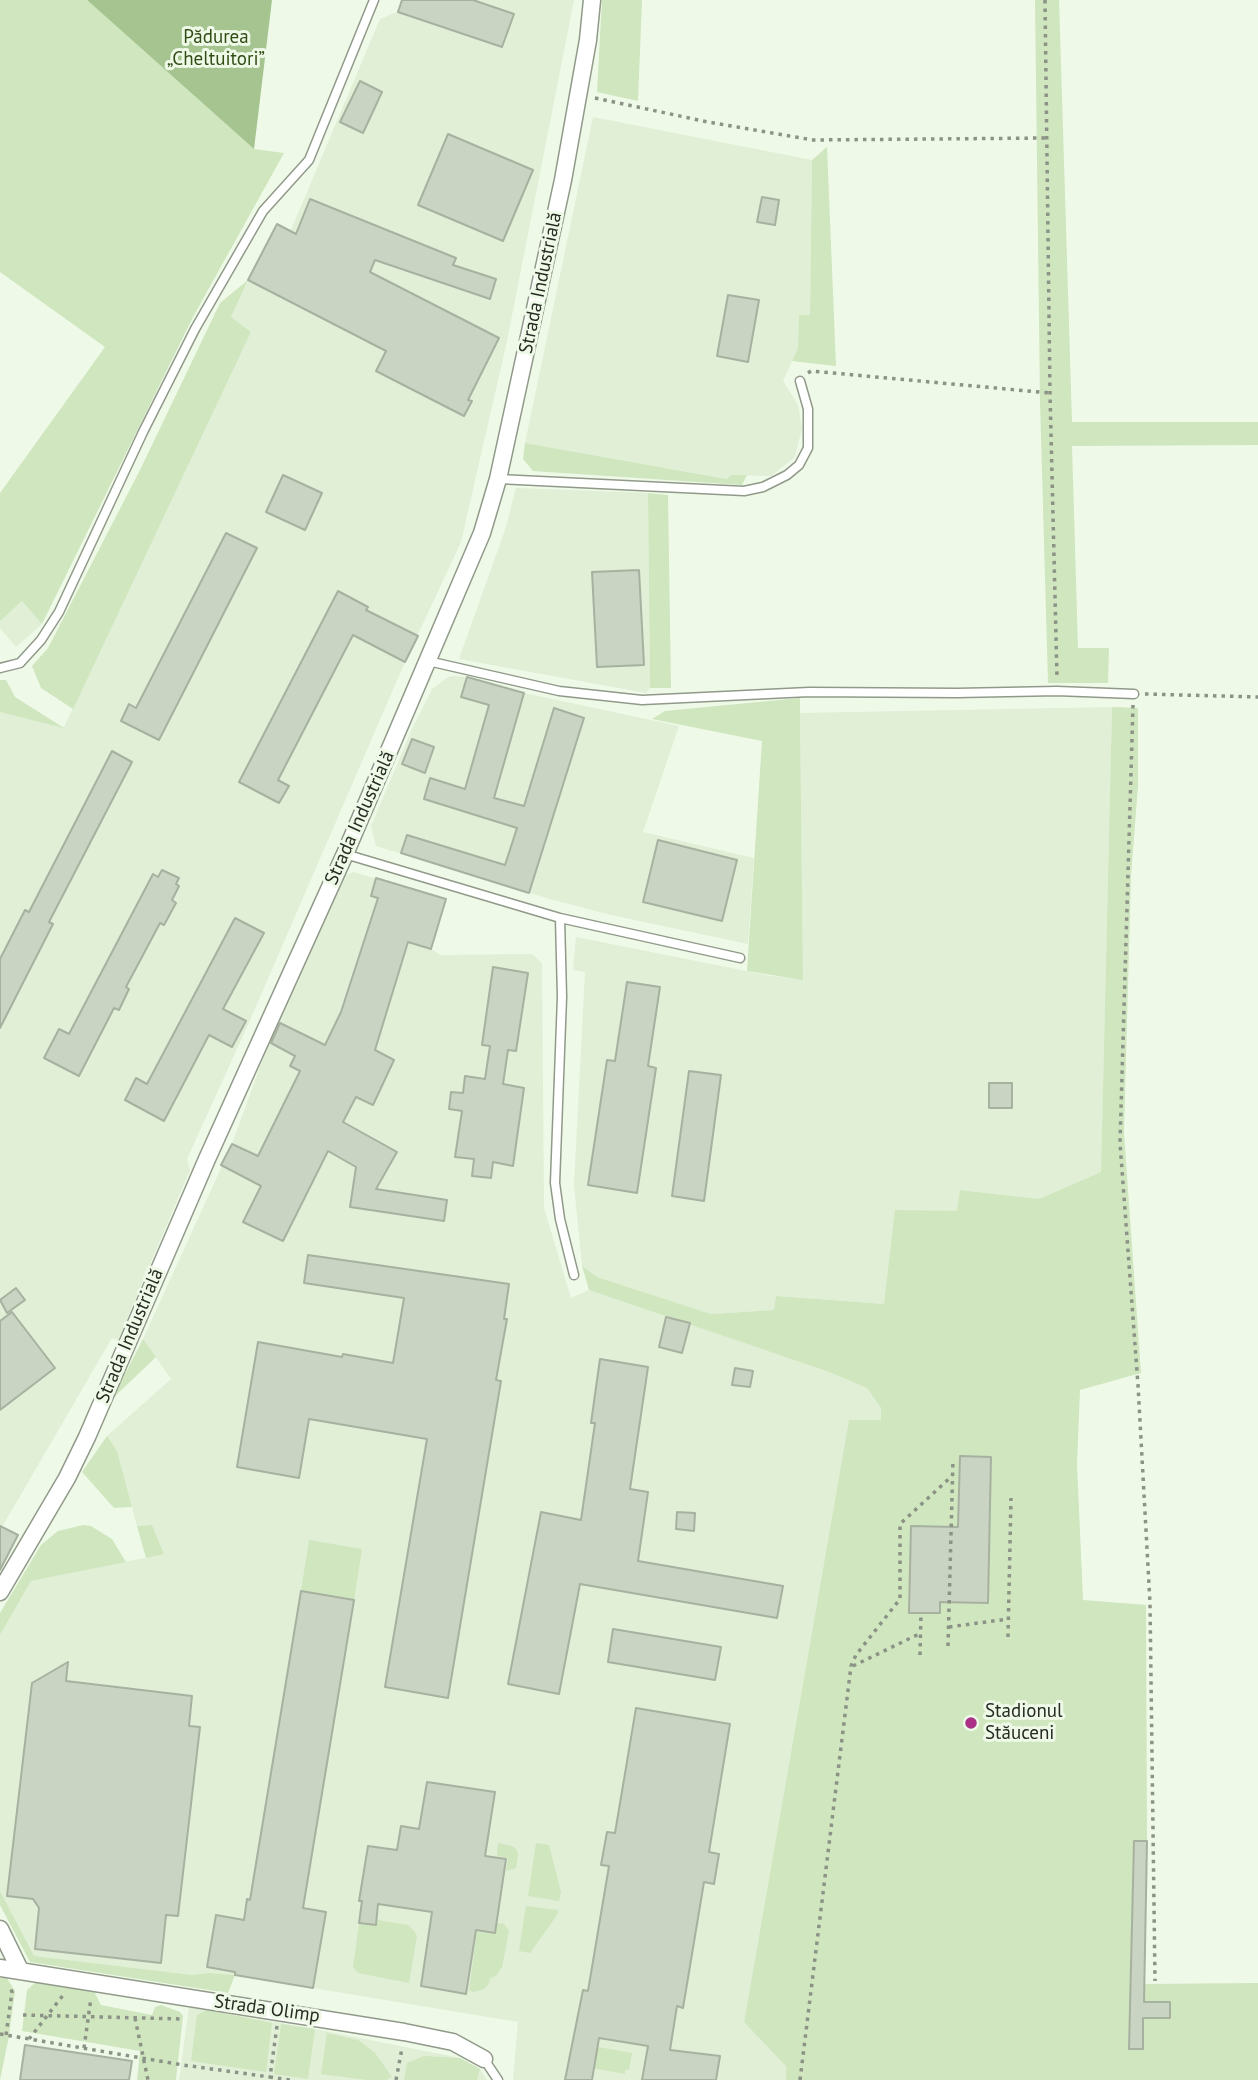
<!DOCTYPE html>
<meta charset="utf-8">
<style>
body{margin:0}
canvas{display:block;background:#eef9e7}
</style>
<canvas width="1258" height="2080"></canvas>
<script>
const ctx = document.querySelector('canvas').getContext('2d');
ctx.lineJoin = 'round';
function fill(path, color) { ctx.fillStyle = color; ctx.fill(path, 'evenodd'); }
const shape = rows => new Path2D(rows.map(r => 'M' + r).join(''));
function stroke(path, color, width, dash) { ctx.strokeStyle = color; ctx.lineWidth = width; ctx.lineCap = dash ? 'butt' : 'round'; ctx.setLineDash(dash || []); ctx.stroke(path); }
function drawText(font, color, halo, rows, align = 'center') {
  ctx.font = font + ' "PT Sans",sans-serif'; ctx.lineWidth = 6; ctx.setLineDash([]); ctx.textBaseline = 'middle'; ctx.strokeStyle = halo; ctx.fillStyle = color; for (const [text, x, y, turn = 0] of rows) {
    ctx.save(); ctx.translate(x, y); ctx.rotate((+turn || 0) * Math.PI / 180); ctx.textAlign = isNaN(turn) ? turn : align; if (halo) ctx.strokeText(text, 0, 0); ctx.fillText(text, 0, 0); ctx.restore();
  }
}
fill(shape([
 [402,0,574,0,507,341,461,542,405,662,251,1018,187,1159,190,1170,118,1340,112,1338,2,1527,18,1535,0,1570,0,712,64,727,251,332,231,317,248,280,277,224,291,230,380,19,397,12],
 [593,117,812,160,810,316,799,316,798,348,783,381,798,405,802,428,795,457,771,476,731,475,728,479,525,443],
 [516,488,648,493,650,688,646,693,459,659,506,527],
 [22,601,42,624,16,647,0,628,0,621],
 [450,676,467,677,524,693,679,726,643,832,754,858,748,944,611,915,550,899,376,846,371,826,412,729,432,689],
 [1112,707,1101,1172,1039,1199,960,1190,958,1211,884,1304,776,1296,774,1310,711,1314,597,1277,582,1266,574,1185,585,972,573,970,576,937,771,976,803,979,800,713],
 [353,872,446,899,431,949,441,955,532,954,542,963,544,1208,571,1298,589,1290,829,1372,867,1388,881,1408,881,1420,849,1421,744,2021,787,2066,786,2080,513,2080,518,2022,235,1975,209,1973,193,1975,33,1956,0,1891,0,1635,31,1581,164,1554,152,1525,137,1526,117,1451,107,1436,171,1379,143,1339,232,1144,269,1042,343,877],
 [341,1012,372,1025,310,1075],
 [189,2007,315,2029,460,2058,480,2069,487,2080,179,2080]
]), '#e0efd6');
fill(shape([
 [0,0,87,0,254,149,284,153,193,317,42,624,22,601,0,621,0,493,105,347,0,272],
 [602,0,642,0,638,101,597,92],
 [1035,0,1059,0,1072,422,1258,422,1258,445,1072,446,1078,648,1109,648,1108,683,1048,683,1040,401],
 [827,147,836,366,792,361,798,348,799,315,810,315,812,160],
 [248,280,231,317,251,332,73,709,41,688,32,666,48,648,140,470,220,303],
 [525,443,727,479,731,475,747,475,742,485,533,471,523,459],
 [648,493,668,495,671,688,650,688],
 [0,680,6,680,15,697,64,728,0,712],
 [800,698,800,713,803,980,747,971,762,741,652,719,665,711],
 [1112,707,1138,708,1138,786,1131,876,1124,1133,1141,1373,1080,1390,1077,1464,1083,1600,1146,1605,1147,1841,1144,1984,1258,1983,1258,2080,786,2080,786,2066,744,2022,849,1420,881,1420,881,1408,867,1388,829,1372,589,1290,582,1266,597,1277,711,1314,774,1310,776,1296,884,1304,895,1210,957,1211,960,1190,1039,1199,1101,1172],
 [143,1339,156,1357,112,1399],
 [107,1436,117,1451,132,1507,114,1508,82,1472],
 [83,1525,91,1526,112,1539,126,1562,31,1581,0,1635,0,1613,41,1545,58,1531],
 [152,1525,164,1554,146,1558,137,1526],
 [309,1540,362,1549,354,1600,301,1591],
 [498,1843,512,1846,516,1849,518,1854,516,1868,506,1871,508,1858,497,1856],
 [536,1843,549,1845,561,1892,559,1901,528,1896],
 [0,1891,34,1956,193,1975,209,1973,235,1975,228,1993,30,1962,0,1905],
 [526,1906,558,1910,557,1915,530,1953,519,1951],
 [378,1920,408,1925,415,1932,417,1936,409,1983,358,1973,353,1967,359,1924,376,1926],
 [497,1923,504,1924,509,1931,502,1967,496,1976,490,1978,488,1985,484,1989,473,1992,469,1990,477,1932,495,1934],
 [0,1978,7,1978,15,1991,9,2036,0,2080],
 [36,1982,94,1991,101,2005,152,2015,155,2007,161,2005,180,2012,183,2016,176,2080,137,2080,140,2051,22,2031,27,1990],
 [207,2010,272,2023,266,2072,191,2061,197,2015],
 [281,2024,315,2029,308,2079,274,2074],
 [327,2033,358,2040,375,2053,392,2077,386,2080,367,2080,321,2074],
 [598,2047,632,2053,629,2070,625,2070,625,2074,592,2068,595,2064],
 [424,2056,460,2058,480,2069,477,2080,404,2080,407,2063]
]), '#cfe6bf');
fill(shape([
 [87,0,272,0,254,149]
]), '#a5c48f');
const building = shape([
 [402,0,473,0,514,14,502,47,398,12,402,0],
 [360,81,382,92,363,133,340,122,360,81],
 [448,134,533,170,503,241,418,205,448,134],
 [762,197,779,200,775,225,757,222,762,197],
 [310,199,456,258,453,265,496,279,490,299,375,260,370,272,499,338,468,400,472,401,464,416,376,371,386,351,248,280,277,224,296,234,310,199],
 [728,295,759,300,748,362,717,356,728,295],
 [283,475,322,493,305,530,266,512,283,475],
 [226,533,257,548,159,740,121,721,129,704,136,708,226,533],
 [639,570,644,665,597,667,592,572,639,570],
 [338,591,368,607,366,610,418,636,405,662,353,635,278,780,289,786,279,803,239,782,338,591],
 [467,677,524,693,494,798,524,806,554,708,584,718,529,893,401,853,407,835,505,865,517,828,424,799,430,778,465,789,489,705,461,697,467,677],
 [412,739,434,747,425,773,402,764,412,739],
 [112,751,132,762,49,922,53,924,0,1028,0,959,25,910,29,912,112,751],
 [658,840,737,860,722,921,643,902,658,840],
 [162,870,179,878,176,884,179,886,172,900,176,903,164,925,160,923,126,987,129,989,119,1010,114,1008,79,1076,44,1058,59,1029,69,1034,153,874,158,877,162,870],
 [376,878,446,899,431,949,408,942,375,1050,394,1060,373,1105,356,1097,343,1122,397,1152,376,1189,447,1200,444,1221,350,1207,356,1167,328,1151,283,1241,243,1222,261,1186,221,1165,232,1144,258,1156,300,1071,290,1066,295,1056,271,1043,280,1023,325,1045,341,1012,378,898,371,896,376,878],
 [235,918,264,933,223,1009,246,1021,232,1047,209,1035,164,1121,125,1100,136,1078,147,1084,235,918],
 [493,967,528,973,516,1051,508,1050,503,1084,524,1088,513,1166,493,1162,491,1178,472,1176,474,1159,455,1157,462,1111,449,1109,451,1092,463,1093,465,1076,485,1079,490,1046,482,1045,493,967],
 [627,982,660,987,648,1066,656,1068,637,1193,588,1185,607,1060,615,1061,627,982],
 [689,1071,721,1075,704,1201,672,1196,689,1071],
 [989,1083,1012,1083,1012,1108,989,1108,989,1083],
 [308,1255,509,1284,504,1319,507,1319,496,1380,501,1381,448,1698,385,1687,427,1439,309,1419,299,1478,237,1467,258,1342,342,1357,343,1354,393,1363,404,1298,304,1283,308,1255],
 [16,1288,25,1300,7,1313,0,1300,16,1288],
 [12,1312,55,1368,0,1410,0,1321,12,1312],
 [666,1317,690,1323,682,1353,659,1347,666,1317],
 [600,1359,648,1367,630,1489,648,1492,638,1561,783,1586,777,1618,580,1584,559,1694,508,1684,541,1512,581,1520,595,1423,591,1423,600,1359],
 [735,1368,753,1371,750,1387,732,1385,735,1368],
 [960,1456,991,1457,988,1603,940,1602,940,1613,909,1613,911,1526,958,1527,960,1456],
 [677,1512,695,1513,694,1531,676,1529,677,1512],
 [0,1526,18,1535,0,1570,0,1526],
 [301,1591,354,1600,303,1908,326,1912,313,1988,235,1975,235,1972,207,1967,216,1915,244,1920,247,1899,250,1900,301,1591],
 [613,1629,721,1647,715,1680,608,1662,613,1629],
 [68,1662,66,1681,192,1696,189,1726,200,1727,178,1916,166,1915,161,1963,35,1949,39,1908,33,1899,7,1896,32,1683,68,1662],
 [636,1708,730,1724,709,1852,719,1854,714,1884,704,1882,683,2008,677,2006,670,2050,720,2056,716,2080,642,2080,648,2046,599,2038,592,2080,565,2080,583,1990,588,1991,609,1866,601,1865,607,1832,615,1833,636,1708],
 [427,1782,495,1792,485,1856,506,1859,495,1933,476,1930,466,1994,421,1986,432,1912,378,1904,376,1925,359,1923,362,1901,359,1901,368,1846,397,1850,401,1826,419,1829,427,1782],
 [1134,1841,1147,1841,1144,2002,1170,2002,1170,2018,1143,2018,1143,2049,1129,2049,1134,1841],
 [25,2045,132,2061,129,2080,20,2080,25,2045]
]);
fill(building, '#cad4c3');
stroke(building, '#a7b1a0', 2);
const lane = shape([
 [498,479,744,491,763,487,787,475,799,465,808,448,808,409,800,381],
 [428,661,559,691,642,700,809,692,957,693,1057,691,1134,694],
 [0,668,20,663,41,640,59,612,143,432,195,329,263,211,309,160,374,0],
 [345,854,560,918,740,958],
 [560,918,562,997,555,1183,560,1219,574,1275],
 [484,2059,498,2080]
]);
const street = shape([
 [0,1592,67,1478,87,1437,207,1159,345,854,482,533,498,479,563,180,588,40,592,0],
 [0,1929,20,1970],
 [0,1968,404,2032,453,2042,484,2059]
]);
stroke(lane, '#919a8a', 11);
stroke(street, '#919a8a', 19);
stroke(shape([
 [1045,0,1050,393,1057,678],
 [595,98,708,122,813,140,1047,138],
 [808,373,811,371,1050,393],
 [1145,694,1258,697],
 [1133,705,1120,1143,1138,1385,1150,1603,1155,1981],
 [949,1627,1008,1619],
 [1008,1637,1011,1498],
 [948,1646,953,1460],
 [920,1655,921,1613],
 [853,1666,921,1633],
 [23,2015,183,2019],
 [135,2018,148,2080],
 [277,2026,270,2077,290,2080],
 [0,2034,183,2065,270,2077],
 [6,2035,12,1992,10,1986],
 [29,2039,64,1994],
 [84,2048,91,1998],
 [396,2080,402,2048],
 [800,2080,851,1666,856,1655,900,1599,900,1524,952,1476]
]), '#8b9386', 3.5, [3.5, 5]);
stroke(lane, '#fff', 8);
stroke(street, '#fff', 16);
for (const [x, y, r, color] of [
 [971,1723,7,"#aa3186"]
]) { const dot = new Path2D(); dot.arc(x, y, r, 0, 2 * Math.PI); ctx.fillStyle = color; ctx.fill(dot); stroke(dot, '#eef9e7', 2.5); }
drawText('19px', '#314d16', '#eef9e7', [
 ["Pădurea",216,38],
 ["„Cheltuitori”",216,60]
]);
drawText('19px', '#272b24', '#eef9e7', [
 ["Strada Industrială",541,283,-78],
 ["Strada Industrială",360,818,-66],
 ["Strada Industrială",130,1336,-67],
 ["Strada Olimp",267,2009,8]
]);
drawText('19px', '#272b24', '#eef9e7', [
 ["Stadionul",985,1712],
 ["Stăuceni",985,1734]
], 'left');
</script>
